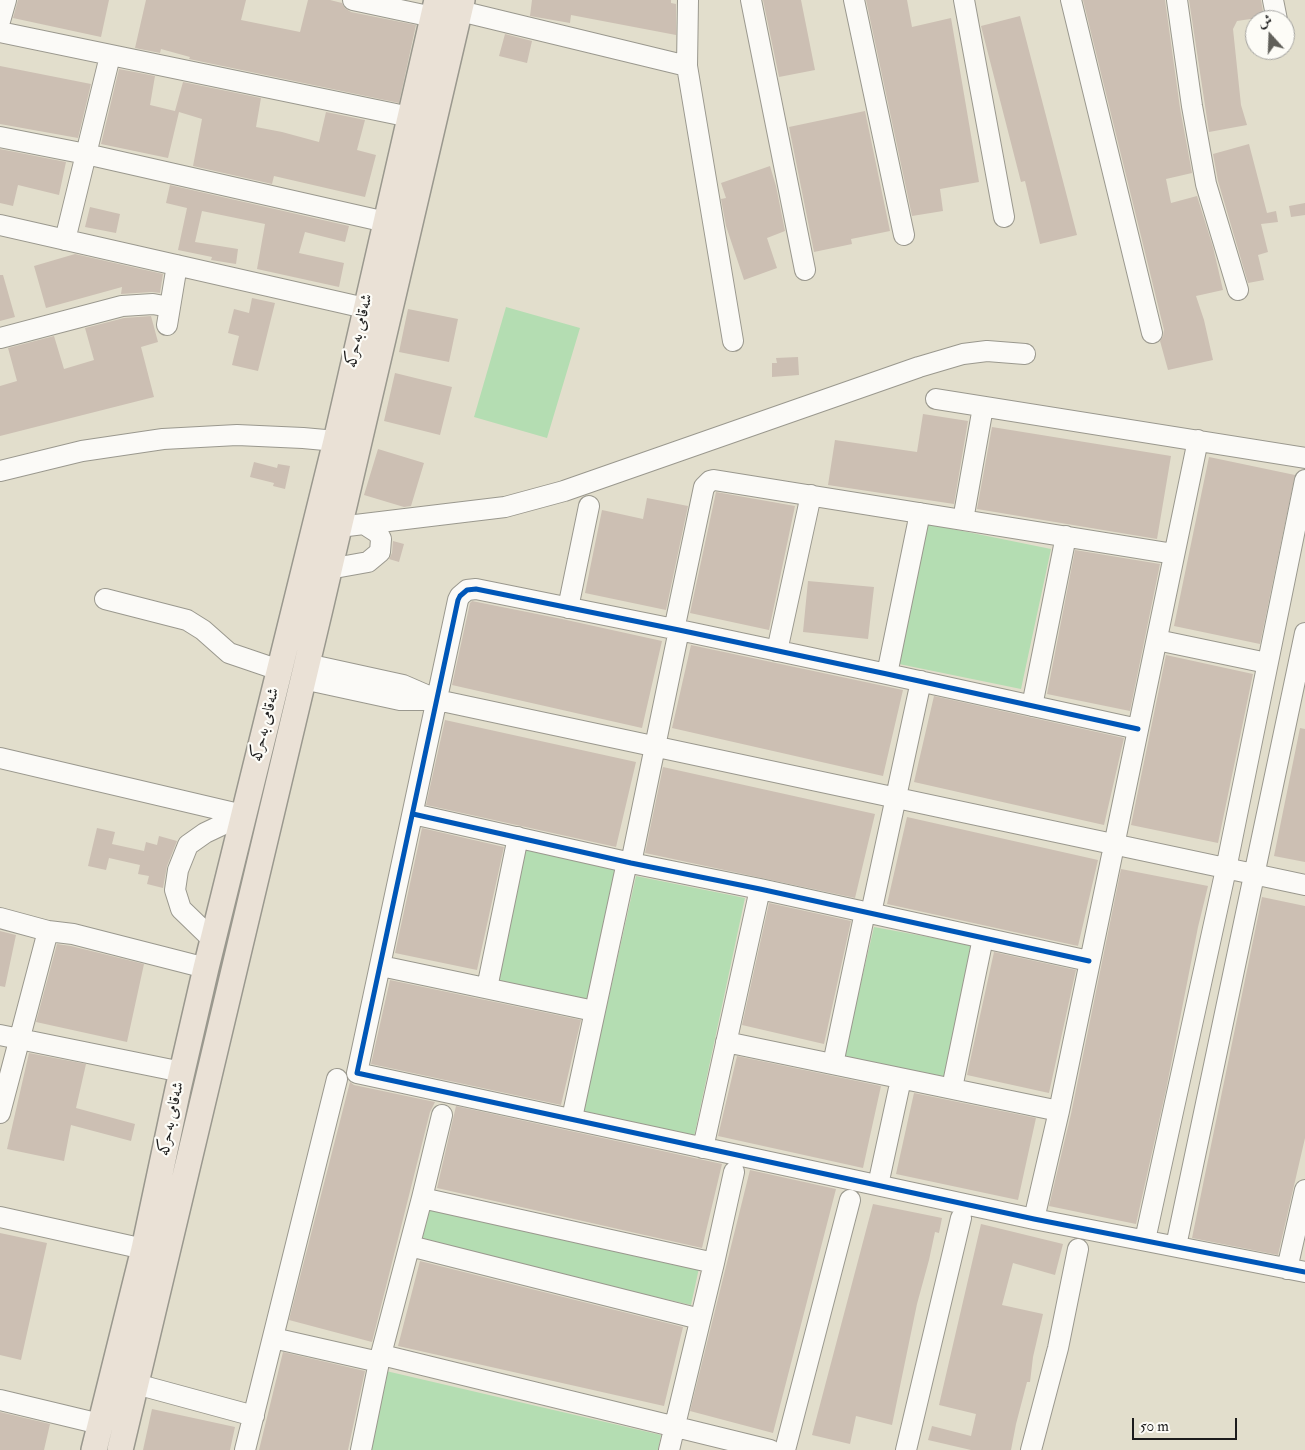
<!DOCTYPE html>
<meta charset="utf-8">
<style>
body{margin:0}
#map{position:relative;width:1305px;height:1450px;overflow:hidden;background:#e2decc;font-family:"IM FELL Double Pica",Amiri,serif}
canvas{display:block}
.north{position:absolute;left:1245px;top:10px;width:50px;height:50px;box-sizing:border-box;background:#fdfcf7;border:1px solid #a3a29f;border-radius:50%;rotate:340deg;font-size:14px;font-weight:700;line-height:20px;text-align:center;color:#1c1c1c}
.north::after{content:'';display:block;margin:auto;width:18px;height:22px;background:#61605a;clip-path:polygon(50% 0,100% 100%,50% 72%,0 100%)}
.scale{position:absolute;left:1132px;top:1418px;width:105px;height:22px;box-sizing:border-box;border:2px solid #1c1c1c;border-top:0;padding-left:6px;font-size:15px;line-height:18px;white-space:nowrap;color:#1c1c1c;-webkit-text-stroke:4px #fdfcf7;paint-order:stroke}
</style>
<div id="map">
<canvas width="1305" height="1450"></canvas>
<div class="north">ش</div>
<div class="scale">50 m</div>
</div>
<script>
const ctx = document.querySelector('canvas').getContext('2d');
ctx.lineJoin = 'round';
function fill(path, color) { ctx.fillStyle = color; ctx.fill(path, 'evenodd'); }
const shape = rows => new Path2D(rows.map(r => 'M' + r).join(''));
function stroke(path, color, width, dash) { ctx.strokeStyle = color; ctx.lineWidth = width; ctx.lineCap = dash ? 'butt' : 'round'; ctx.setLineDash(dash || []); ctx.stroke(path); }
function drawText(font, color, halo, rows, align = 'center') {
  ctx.font = font + ' "IM FELL Double Pica",Amiri,serif'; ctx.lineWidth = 4.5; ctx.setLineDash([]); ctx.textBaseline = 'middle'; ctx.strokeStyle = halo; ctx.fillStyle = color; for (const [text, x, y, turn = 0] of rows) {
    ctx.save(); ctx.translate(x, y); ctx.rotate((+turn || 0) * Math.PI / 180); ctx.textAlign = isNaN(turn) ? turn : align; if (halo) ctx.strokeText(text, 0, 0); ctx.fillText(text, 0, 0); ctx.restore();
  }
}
fill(shape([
 [506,307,580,328,547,438,474,417],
 [928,524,1051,549,1021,689,899,664],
 [525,847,617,867,587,1001,495,981],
 [636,876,745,898,694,1137,583,1112],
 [874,927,972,945,944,1079,843,1059],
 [424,1204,699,1268,691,1305,415,1241],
 [386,1371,661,1435,658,1450,368,1450]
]), '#b4ddb2');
fill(shape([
 [18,0,109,0,101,37,13,18],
 [146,0,246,0,241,20,300,32,308,0,330,0,342,3,345,8,351,12,416,25,399,103,189,59,190,57,161,49,160,53,135,48],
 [532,0,671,0,671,3,676,4,676,35,571,15,570,23,530,16],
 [763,0,801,0,815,70,779,77],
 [866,0,907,0,912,27,951,18,979,182,940,189,943,211,912,216],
 [1083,0,1165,0,1180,108,1192,173,1166,179,1171,203,1197,196,1213,247,1223,290,1196,296,1204,320,1213,360,1168,370,1160,341,1163,336,1164,330],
 [1189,0,1261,0,1264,17,1237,21,1233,29,1241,105,1247,125,1209,132],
 [1020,16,1077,235,1040,244,1025,181,1021,182,981,26],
 [505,34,532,41,527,63,499,56],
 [0,66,91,84,78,138,0,124],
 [119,69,155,76,150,105,179,112,175,111,183,82,261,98,256,127,282,132,319,142,326,112,365,120,357,150,376,155,365,197,274,176,272,184,193,166,202,119,179,112,168,158,101,144],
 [865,111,890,231,851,239,852,244,814,252,789,127],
 [1249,144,1267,213,1276,211,1278,222,1261,224,1268,252,1258,255,1264,280,1248,283,1218,181,1213,154],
 [0,149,66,162,59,195,18,185,13,206,0,203],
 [770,166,776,186,785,231,767,238,777,268,744,280,726,226,721,199,726,198,721,183],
 [170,185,349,226,345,242,305,232,299,253,344,263,339,287,257,269,265,224,202,211,195,242,238,249,236,264,211,260,212,257,178,250,187,208,166,203],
 [1305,203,1305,215,1291,217,1289,206],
 [90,207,120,214,116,233,85,227],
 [75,254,163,274,160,293,152,292,121,294,122,287,46,308,34,266],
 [0,275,3,275,15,317,0,321],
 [252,298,275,303,258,371,232,365,239,336,228,333,234,309,249,313],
 [408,309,458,319,449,362,399,352],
 [151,316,158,342,141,347,154,397,0,436,0,386,17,381,8,348,54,336,64,369,94,360,85,328,124,318],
 [798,357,799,375,772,377,772,363,777,363,776,358],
 [395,373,452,387,440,435,384,421],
 [923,414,968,421,954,504,828,485,835,440,917,452],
 [992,427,1171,456,1157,539,977,509],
 [378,449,424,463,411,506,404,507,364,495],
 [1209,457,1295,475,1260,644,1174,626],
 [254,462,277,468,278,464,290,466,285,489,273,486,274,483,250,477],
 [716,492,795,506,769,630,690,613],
 [647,498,688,506,666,610,585,593,602,510,643,519],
 [393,541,404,544,399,562,389,559,392,553],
 [1075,550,1160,564,1130,711,1047,694],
 [808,581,874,587,868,639,803,632],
 [472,601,562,619,662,641,642,728,452,685,470,603],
 [691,645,903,690,883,776,672,728],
 [1166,655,1253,674,1218,843,1131,825],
 [934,696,1124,738,1104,825,914,782],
 [445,720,636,762,616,847,426,805],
 [1300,728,1305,729,1305,862,1274,856],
 [663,767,875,814,855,898,645,853],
 [907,817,1098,860,1078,946,887,904],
 [97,828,115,832,112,844,144,851,146,842,157,845,159,836,177,841,167,866,163,888,147,884,149,876,138,874,140,865,109,858,106,870,88,866],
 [422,828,504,847,477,970,395,953],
 [1121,869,1208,886,1198,927,1166,1090,1136,1224,1049,1206,1071,1114],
 [1262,897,1305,906,1305,1138,1278,1255,1192,1238],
 [769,903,851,921,824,1044,742,1025],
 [0,931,16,935,5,987,0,986],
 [57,944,71,946,144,964,127,1042,36,1022],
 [994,952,1076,970,1049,1093,967,1075],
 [390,980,581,1020,561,1105,371,1064],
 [29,1053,86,1064,76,1108,135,1124,131,1141,71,1125,64,1161,7,1149],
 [737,1056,881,1086,863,1168,718,1136],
 [350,1082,354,1085,435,1102,430,1112,372,1342,289,1320],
 [914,1093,1036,1118,1018,1200,896,1174],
 [456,1106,722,1164,702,1248,437,1188],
 [750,1170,836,1189,773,1433,690,1411],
 [873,1204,942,1218,939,1233,935,1232,929,1260,917,1304,892,1425,856,1416,850,1444,812,1435],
 [981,1224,1063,1244,1055,1275,1013,1263,1002,1305,1043,1314,1033,1357,1030,1382,1027,1382,1016,1424,1011,1450,971,1450,928,1440,932,1426,971,1436,976,1414,939,1405],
 [0,1233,47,1243,21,1360,0,1355],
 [420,1261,683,1327,664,1406,398,1346],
 [283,1352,365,1371,348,1450,259,1450],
 [152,1409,235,1427,230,1450,143,1450],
 [0,1412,50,1424,44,1450,0,1450]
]), '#ccbfb3');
const minor = shape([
 [353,0,433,17],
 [688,0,687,66,733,341],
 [751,0,805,270],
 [854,0,904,235],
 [964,0,1004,217],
 [1071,0,1152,333],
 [1177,0,1192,106,1206,184,1238,290],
 [1273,0,1277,20],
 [460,11,687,66],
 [0,21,6,0],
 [0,32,410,117],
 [0,137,86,154,386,222],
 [0,225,365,308],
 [65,240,110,56],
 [167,325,177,265],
 [0,338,122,306,153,304,169,307],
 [936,399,1305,458],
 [0,471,82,451,163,439,237,435,303,438,336,441],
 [963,520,983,407],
 [339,527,505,507,564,491,919,367,963,354,987,351,1025,354],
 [329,569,368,562,380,552,381,539,378,533,364,524],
 [105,599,187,620,203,630,229,653,279,670],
 [568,608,589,506],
 [674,630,704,487,710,481,714,480,1174,554],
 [1157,640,1267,663],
 [777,651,811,495],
 [307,664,403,685,433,698],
 [887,674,920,513],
 [303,679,400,700,437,700,1305,885],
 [1032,706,1066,536],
 [1138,729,887,674,679,630,476,589,467,590,460,596,458,600,357,1073,1034,1219,1305,1272],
 [0,758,243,815],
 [413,814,631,863,760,889,1089,961],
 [631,863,679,630],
 [871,913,921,681],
 [0,918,48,931,73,934,206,968],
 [213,940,181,909,175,890,178,870,188,845,205,833,243,815],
 [381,966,594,1011],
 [487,988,518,837],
 [0,1035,182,1072],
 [726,1042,1059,1111],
 [833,1064,865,912],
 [952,1088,983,938],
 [0,1113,48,931],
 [572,1118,627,862],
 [703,1148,760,889],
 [878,1185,901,1079],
 [422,1198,714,1263],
 [0,1217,144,1249],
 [1034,1219,1059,1111,1198,440],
 [1145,1240,1226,869,1305,480],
 [410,1246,700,1319],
 [1176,1246,1305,633],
 [1287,1269,1305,1190],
 [273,1338,379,1362],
 [382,1355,770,1450],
 [136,1384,254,1416],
 [0,1400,100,1424],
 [245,1450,337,1079],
 [361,1450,379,1362,422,1198,442,1115],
 [669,1450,714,1263,734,1172],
 [785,1450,850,1200],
 [906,1450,961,1218],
 [1031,1450,1058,1348,1078,1249]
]);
const major = shape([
 [94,1450,144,1249,178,1089,206,968,336,441,437,0],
 [120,1450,319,613,462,0]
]);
stroke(minor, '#9a988e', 22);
stroke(major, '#9a988e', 28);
stroke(minor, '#fbfaf7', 20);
stroke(major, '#eae1d6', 25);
stroke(shape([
 [1138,729,887,674,679,630,476,589,467,590,460,596,458,600,357,1073,1034,1219,1305,1272],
 [413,814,631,863,760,889,1089,961]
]), '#0057b8', 5);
drawText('16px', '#1c1c1c', '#fdfcf7', [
 ["شەقامی بەحرکە",360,331,-77],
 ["شەقامی بەحرکە",266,725,-76],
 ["شەقامی بەحرکە",172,1119,-78]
]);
</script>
